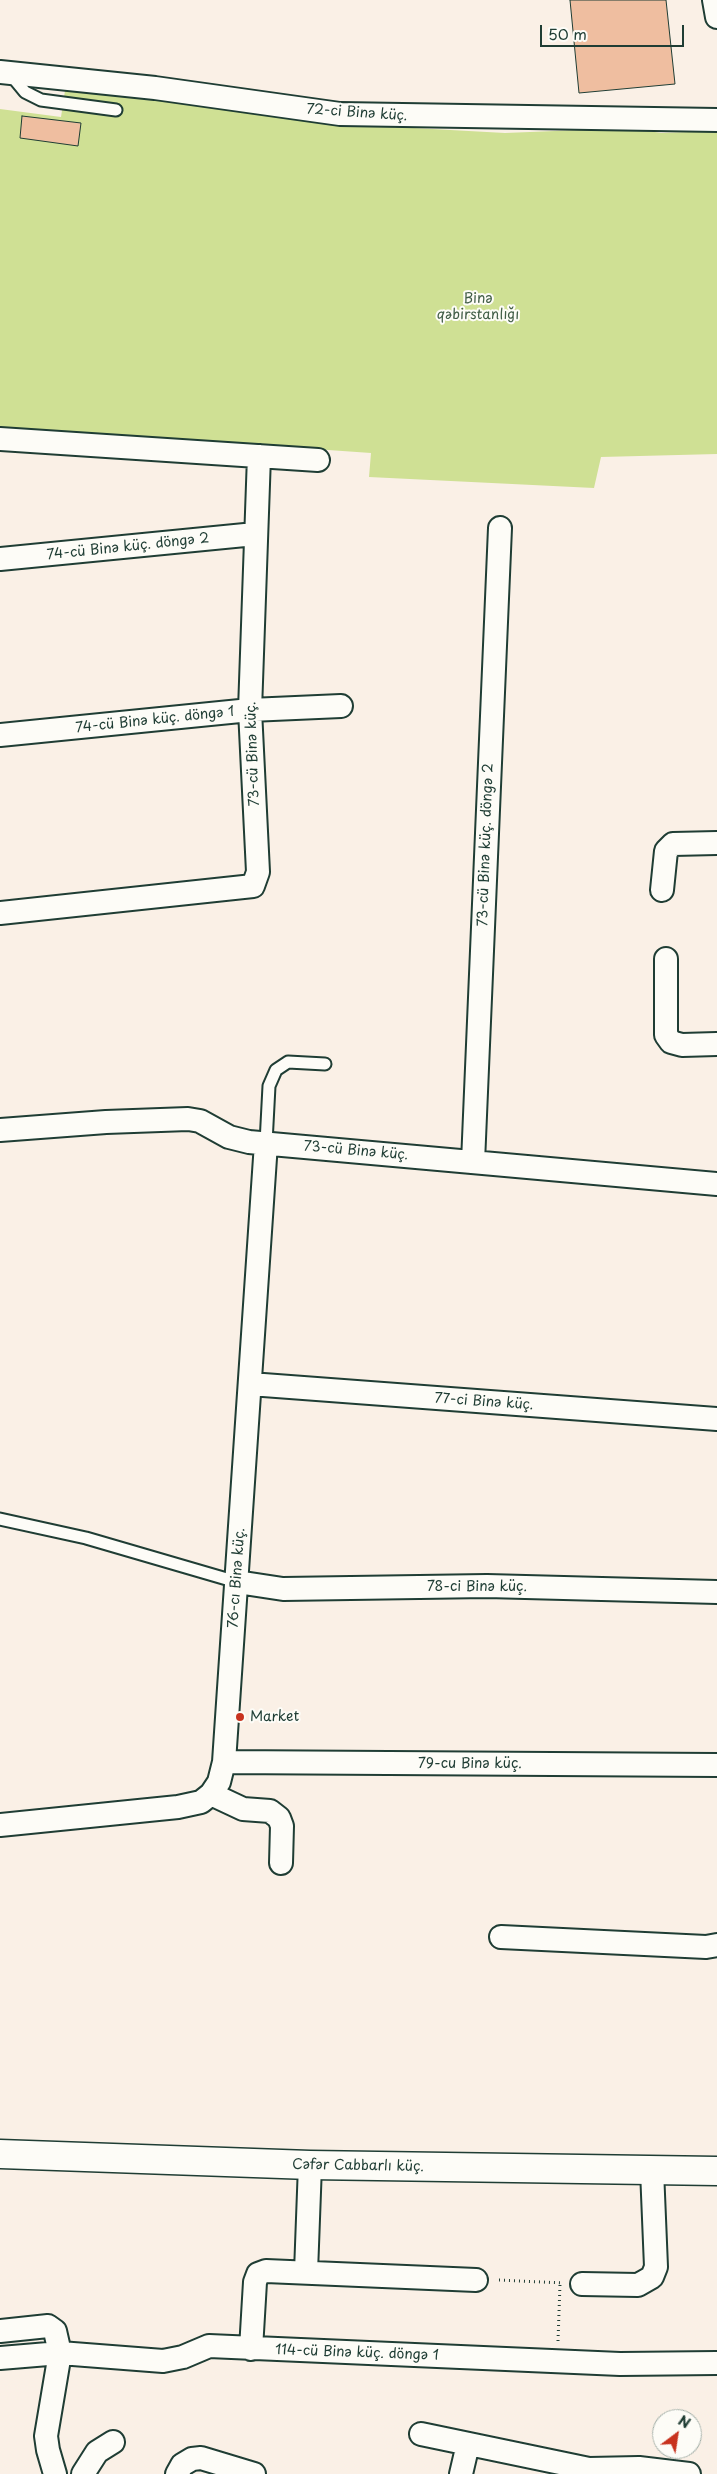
<!DOCTYPE html>
<meta charset="utf-8">
<style>
body{margin:0}
#map{position:relative;width:717px;height:2474px;overflow:hidden;background:#faf0e6;font-family:"Playpen Sans",sans-serif}
canvas{display:block}
.north{position:absolute;left:652px;top:2409px;width:50px;height:50px;box-sizing:border-box;background:#fdfcf7;border:1px solid #a4b0a9;border-radius:50%;rotate:31deg;font-size:14px;font-weight:700;line-height:20px;text-align:center;color:#1f3d34}
.north::after{content:'';display:block;margin:auto;width:18px;height:22px;background:#c8321e;clip-path:polygon(50% 0,100% 100%,50% 72%,0 100%)}
.scale{position:absolute;left:540px;top:25px;width:144px;height:22px;box-sizing:border-box;border:2px solid #1f3d34;border-top:0;padding-left:6px;font-size:15px;line-height:18px;white-space:nowrap;color:#1f3d34;-webkit-text-stroke:4px #fdfcf7;paint-order:stroke}
</style>
<div id="map">
<canvas width="717" height="2474"></canvas>
<div class="north">N</div>
<div class="scale">50 m</div>
</div>
<script>
const ctx = document.querySelector('canvas').getContext('2d');
ctx.lineJoin = 'round';
function fill(path, color) { ctx.fillStyle = color; ctx.fill(path, 'evenodd'); }
const shape = rows => new Path2D(rows.map(r => 'M' + r).join(''));
function stroke(path, color, width, dash) { ctx.strokeStyle = color; ctx.lineWidth = width; ctx.lineCap = dash ? 'butt' : 'round'; ctx.setLineDash(dash || []); ctx.stroke(path); }
function drawText(font, color, halo, rows, align = 'center') {
  ctx.font = font + ' "Playpen Sans",sans-serif'; ctx.lineWidth = 4; ctx.setLineDash([]); ctx.textBaseline = 'middle'; ctx.strokeStyle = halo; ctx.fillStyle = color; for (const [text, x, y, turn = 0] of rows) {
    ctx.save(); ctx.translate(x, y); ctx.rotate((+turn || 0) * Math.PI / 180); ctx.textAlign = isNaN(turn) ? turn : align; if (halo) ctx.strokeText(text, 0, 0); ctx.fillText(text, 0, 0); ctx.restore();
  }
}
fill(shape([
 [66,84,323,123,505,133,630,128,661,133,717,131,717,454,601,457,594,488,369,477,371,453,0,427,0,109,61,117]
]), '#cfe094');
const building = shape([
 [570,0,666,0,675,84,579,93,570,0],
 [22,116,81,123,78,146,20,138,22,116]
]);
fill(building, '#efbea0');
stroke(building, '#1f3d34', 1);
const service = shape([
 [11,75,25,92,41,100,116,110],
 [266,1143,269,1086,276,1070,288,1062,325,1064],
 [0,1519,86,1538,237,1582]
]);
const minor = shape([
 [714,0,717,17],
 [0,72,155,88,340,114,717,120],
 [0,439,318,460],
 [0,559,255,534],
 [0,735,250,710,341,706],
 [662,890,666,851,673,844,717,843],
 [0,913,253,886,258,872,250,710,259,456],
 [666,959,666,1035,671,1042,682,1045,717,1044],
 [0,1130,106,1122,188,1119,200,1121,229,1137,249,1142,717,1184],
 [473,1162,500,528],
 [250,1384,717,1419],
 [237,1582,283,1589,487,1586,717,1592],
 [224,1762,717,1765],
 [211,1794,243,1809,270,1811,279,1818,282,1826,281,1863],
 [0,1825,178,1807,201,1802,211,1794,219,1782,224,1762,266,1143],
 [501,1937,706,1947,717,1945],
 [306,2272,310,2165],
 [582,2284,638,2285,652,2277,656,2267,652,2170],
 [0,2331,48,2326,55,2331,60,2353,46,2436,48,2450,55,2474],
 [251,2349,255,2282,258,2274,266,2271,476,2280],
 [0,2358,60,2353,163,2361,183,2357,209,2346,620,2364,717,2363],
 [421,2434,589,2469,639,2468,689,2474],
 [83,2474,97,2452,113,2442],
 [177,2474,182,2465,192,2459,201,2458,254,2474],
 [461,2474,468,2444]
]);
const tertiary = shape([
 [0,2154,310,2165,717,2171]
]);
stroke(service, '#1f3d34', 15);
stroke(minor, '#1f3d34', 26);
stroke(tertiary, '#1f3d34', 31);
stroke(shape([
 [499,2280,563,2283],
 [558,2341,560,2284]
]), '#1f3d34', 3, [1, 4]);
stroke(service, '#fdfcf7', 11);
stroke(minor, '#fdfcf7', 22);
stroke(tertiary, '#fdfcf7', 28);
for (const [x, y, r, color] of [
 [240,1717,5,"#c8321e"]
]) { const dot = new Path2D(); dot.arc(x, y, r, 0, 2 * Math.PI); ctx.fillStyle = color; ctx.fill(dot); stroke(dot, '#fdfcf7', 2); }
drawText('14px', '#1f3d34', '#fdfcf7', [
 ["72-ci Binə küç.",357,113,4],
 ["74-cü Binə küç. döngə 2",128,547,-6],
 ["74-cü Binə küç. döngə 1",155,720,-6],
 ["73-cü Binə küç.",253,754,-92],
 ["73-cü Binə küç. döngə 2",486,845,-88],
 ["73-cü Binə küç.",356,1151,5],
 ["77-ci Binə küç.",484,1402,4],
 ["76-cı Binə küç.",237,1578,-86],
 ["78-ci Binə küç.",477,1587],
 ["79-cu Binə küç.",470,1764],
 ["Cəfər Cabbarlı küç.",358,2166,1],
 ["114-cü Binə küç. döngə 1",357,2353,2]
]);
drawText('14px', '#425e47', '#fdfcf7', [
 ["Binə",478,299],
 ["qəbirstanlığı",478,315]
]);
drawText('14px', '#1f3d34', '#fdfcf7', [
 ["Market",250,1717]
], 'left');
</script>
